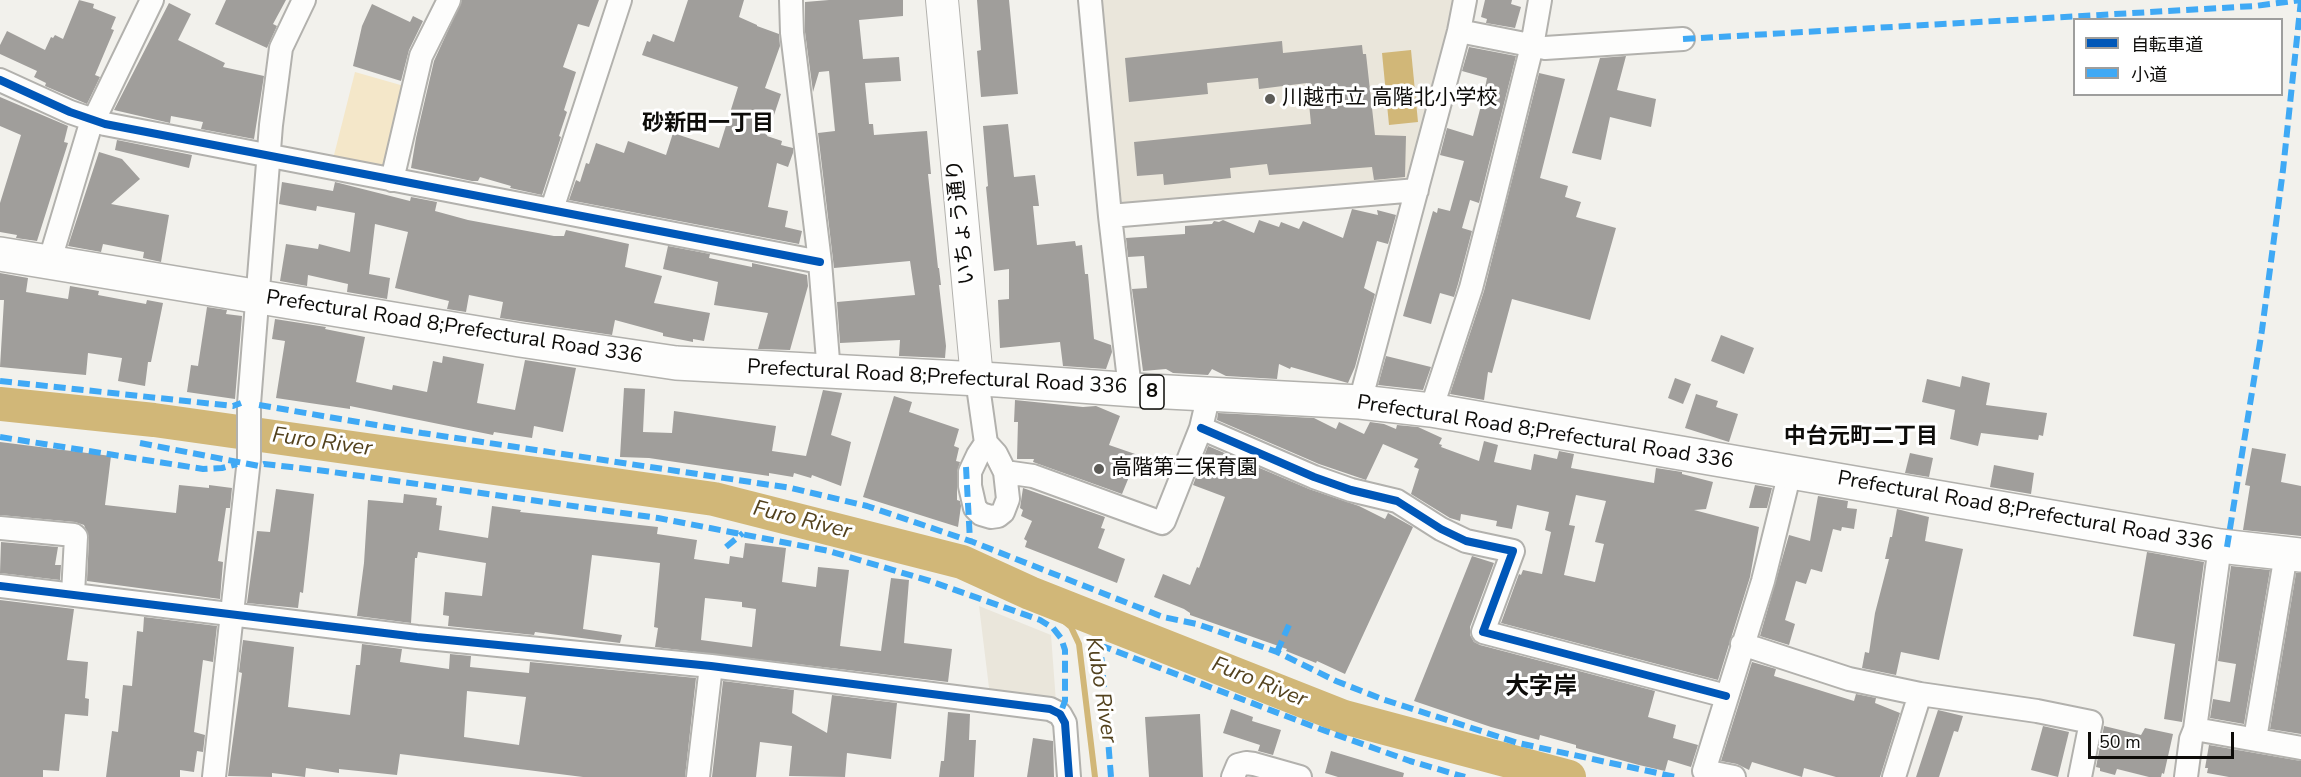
<!DOCTYPE html>
<meta charset="utf-8">
<style>
body{margin:0}
#map{position:relative;width:2301px;height:777px;overflow:hidden;background:#f2f1ec;font-family:"Nunito Sans","Noto Sans JP",sans-serif}
canvas{display:block}
.legend{position:absolute;left:2073px;top:18px;width:210px;height:78px;box-sizing:border-box;background:#fff;border:2px solid #9e9e9d;margin:0;padding:8px 10px;list-style:none;font-size:18px;color:#0d0c09}
.legend li{display:flex;align-items:center;gap:12px;height:30px}
.legend b{width:30px;border:2px solid #9e9e9d}
.scale{position:absolute;left:2088px;top:732px;width:146px;height:27px;box-sizing:border-box;border:3px solid #0d0c09;border-top:0;padding-left:8px;font-size:18px;line-height:21px;white-space:nowrap;color:#0d0c09;-webkit-text-stroke:4px #fff;paint-order:stroke}
</style>
<div id="map">
<canvas width="2301" height="777"></canvas>
<ul class="legend">
<li><b style="height:8px;background:#0057b8"></b>自転車道</li>
<li><b style="height:8px;background:#3fa9f5"></b>小道</li>
</ul>
<div class="scale">50 m</div>
</div>
<script>
const ctx = document.querySelector('canvas').getContext('2d');
ctx.lineJoin = 'round';
function fill(path, color) { ctx.fillStyle = color; ctx.fill(path, 'evenodd'); }
const shape = rows => new Path2D(rows.map(r => 'M' + r).join(''));
function stroke(path, color, width, dash) { ctx.strokeStyle = color; ctx.lineWidth = width; ctx.lineCap = dash ? 'butt' : 'round'; ctx.setLineDash(dash || []); ctx.stroke(path); }
function drawText(font, color, halo, rows, align = 'center') {
  ctx.font = font + ' "Nunito Sans","Noto Sans JP",sans-serif'; ctx.lineWidth = 6; ctx.setLineDash([]); ctx.textBaseline = 'middle'; ctx.strokeStyle = halo; ctx.fillStyle = color; for (const [text, x, y, turn = 0] of rows) {
    ctx.save(); ctx.translate(x, y); ctx.rotate((+turn || 0) * Math.PI / 180); ctx.textAlign = isNaN(turn) ? turn : align; if (halo) ctx.strokeText(text, 0, 0); ctx.fillText(text, 0, 0); ctx.restore();
  }
}
fill(shape([
 [1099,0,1455,0,1410,181,1122,207],
 [979,606,1051,635,1056,702,990,696]
]), '#eae6db');
fill(shape([
 [355,72,404,86,384,169,333,159]
]), '#f4e7c9');
fill(shape([
 [1411,50,1418,122,1389,125,1382,53]
]), '#d1b778');
stroke(shape([
 [1030,593,1071,627,1079,644,1095,777]
]), '#d1b778', 6);
stroke(shape([
 [0,404,154,420,714,499,962,562,1030,593,1344,717,1569,777]
]), '#d1b778', 34);
fill(shape([
 [79,0,94,4,93,8,116,17,111,29,114,30,95,75,100,77,87,104,45,86,46,83,34,77,37,71,0,54,0,45,7,31,45,50,51,37,53,38,55,35,63,39],
 [226,0,286,0,273,24,277,26,267,48,215,24],
 [462,0,599,0,589,27,578,24,563,67,576,72,564,110,567,112,559,136,561,137,542,195,510,188,511,186,480,177,478,181,472,181,411,168,416,138,434,61],
 [688,0,744,0,739,17,757,25,757,26,779,34,780,46,765,88,781,94,767,136,782,141,781,145,793,148,793,153,788,167,777,163,768,207,788,211,785,227,802,231,799,244,569,200,576,180,580,182,586,163,589,164,596,143,624,153,628,141,666,155,673,133,719,148,738,87,642,55,647,41,650,42,653,34,674,42],
 [829,0,903,0,903,16,859,20,863,59,899,57,901,81,865,83,869,124,873,124,874,135,927,131,931,174,928,174,938,268,939,268,941,285,939,285,946,346,945,358,899,356,900,340,840,343,837,302,915,295,910,261,834,268,818,133,835,131,829,71,819,72,813,92,805,32,805,2],
 [977,0,1009,0,1018,94,981,97,977,51,981,50],
 [1485,0,1512,0,1511,4,1521,7,1515,28,1486,23,1487,19,1481,17],
 [169,3,191,14,178,40,225,63,223,67,264,76,254,139,201,129,203,122,171,116,170,123,114,110],
 [372,4,410,22,413,16,423,21,409,50,401,81,353,66,362,26],
 [1282,41,1283,53,1362,45,1363,54,1366,54,1375,135,1406,136,1405,177,1374,180,1372,167,1269,175,1267,164,1230,168,1231,178,1164,185,1163,174,1137,176,1134,142,1311,124,1307,83,1259,89,1258,78,1207,83,1208,94,1129,102,1125,58],
 [1469,47,1516,56,1479,203,1470,200,1462,228,1472,231,1458,284,1454,297,1440,293,1431,324,1403,316,1433,211,1437,213,1438,208,1450,211,1464,161,1440,155,1447,128,1473,136,1483,98,1487,78,1462,71],
 [1626,56,1617,90,1656,99,1651,127,1610,117,1601,160,1572,153,1600,58],
 [1539,73,1565,79,1540,178,1568,186,1565,197,1581,202,1576,217,1616,228,1590,320,1512,299,1492,373,1488,372,1484,400,1450,394,1484,291],
 [0,97,68,126,64,142,68,143,37,241,16,238,17,235,0,232,0,203,21,135,0,126],
 [1008,124,1014,177,1035,175,1039,206,1033,206,1037,245,1075,241,1076,246,1082,245,1085,274,1088,274,1094,339,1111,345,1112,352,1106,369,1063,366,1060,342,1000,348,998,300,1009,299,1009,269,994,271,986,187,988,186,983,126],
 [117,140,192,155,189,168,115,150],
 [99,152,122,159,140,179,111,204,169,215,161,262,143,258,144,252,103,244,101,252,68,246],
 [282,182,333,191,335,182,410,201,411,197,437,202,435,211,468,220,554,236,564,236,566,230,629,244,625,267,662,276,654,303,710,313,704,341,693,339,693,342,663,336,663,333,615,320,612,335,500,318,503,302,469,295,466,312,447,309,449,301,395,288,408,232,375,224,369,274,390,278,387,299,347,292,348,284,308,275,307,286,280,281,286,244,318,249,319,244,350,252,355,213,317,206,316,211,279,204],
 [1352,209,1378,215,1377,210,1396,215,1388,244,1377,241,1364,288,1375,294,1355,367,1348,383,1291,367,1290,369,1279,364,1277,379,1226,376,1212,369,1208,375,1173,373,1166,369,1143,371,1132,289,1147,288,1144,256,1128,257,1126,238,1185,234,1185,226,1212,224,1214,221,1219,222,1223,220,1254,233,1259,220,1279,227,1281,222,1299,229,1303,221,1343,238],
 [668,246,710,254,709,258,752,267,752,263,807,275,808,286,790,350,758,349,768,313,714,305,718,282,663,269],
 [0,273,28,278,26,292,68,299,70,286,99,291,98,295,146,304,147,300,163,303,151,362,148,362,145,386,118,381,122,358,88,353,86,375,0,367,4,300,0,300],
 [207,307,227,310,226,314,242,316,235,399,187,392,191,365,198,366],
 [275,319,326,327,325,329,365,337,356,382,392,390,393,385,427,392,433,361,442,363,443,356,484,364,477,403,515,410,525,360,576,368,563,432,534,426,532,438,494,432,493,435,350,406,350,409,276,398,285,341,272,339],
 [1721,335,1754,348,1744,374,1711,361],
 [1386,356,1431,367,1423,390,1378,385],
 [1962,376,1990,383,1986,405,2047,413,2043,436,2039,435,2038,440,1981,433,1978,446,1950,439,1955,410,1922,402,1927,379,1960,387],
 [1675,378,1691,384,1683,404,1668,398],
 [624,388,645,389,643,432,672,433,674,411,776,426,772,451,806,456,823,390,842,393,831,435,851,442,841,486,812,475,811,478,794,473,793,477,769,473,769,476,649,458,620,457],
 [1696,394,1718,401,1716,407,1738,414,1729,442,1685,428],
 [894,396,912,402,909,412,959,429,954,446,959,448,956,461,960,462,957,472,957,500,960,501,961,506,958,527,863,497],
 [1015,400,1083,407,1096,406,1120,416,1109,445,1138,455,1122,494,1033,462,1034,459,1017,459,1018,422,1014,422],
 [1218,413,1314,418,1336,429,1339,422,1364,434,1370,422,1384,424,1396,429,1397,425,1418,427,1442,438,1439,444,1442,445,1441,447,1479,461,1484,441,1498,445,1494,462,1531,470,1534,454,1557,459,1559,451,1574,454,1571,468,1654,483,1656,468,1682,472,1682,474,1713,482,1706,509,1694,510,1759,527,1750,577,1718,680,1501,623,1519,574,1521,575,1523,570,1542,574,1551,532,1545,530,1549,512,1517,505,1512,529,1496,526,1497,521,1461,514,1460,521,1450,518,1411,494,1419,469,1414,467,1418,459,1383,444,1366,480,1319,464,1217,420],
 [1576,495,1606,501,1595,542,1604,544,1595,582,1564,575,1575,526,1569,525],
 [0,442,111,456,105,505,176,513,179,485,209,488,209,485,232,488,230,508,226,508,218,561,223,562,220,599,87,581,89,537,84,525,75,522,0,515],
 [1208,446,1309,489,1359,506,1385,519,1388,513,1413,527,1345,674,1317,661,1316,663,1286,651,1287,649,1190,615,1190,613,1184,609,1154,597,1163,574,1190,585,1197,567,1199,568,1225,497,1193,485],
 [2252,448,2286,454,2281,482,2301,486,2301,536,2243,530,2250,486,2245,485],
 [1910,453,1933,458,1929,477,1905,473],
 [1994,465,2034,473,2031,494,1990,487],
 [1755,485,1772,488,1767,508,1749,508],
 [1023,488,1105,517,1101,528,1105,529,1098,548,1125,559,1117,583,1025,547,1027,541,1024,539,1032,521,1021,516,1023,510,1020,508],
 [276,489,314,494,303,593,300,592,298,608,247,603,257,531,270,532],
 [404,494,437,498,436,505,442,506,439,530,488,538,492,506,521,510,520,512,658,527,657,534,697,540,694,559,729,564,730,556,743,558,745,543,786,548,782,582,816,587,818,567,849,570,840,646,881,651,891,578,909,580,904,643,952,649,948,682,655,647,658,628,654,627,660,563,592,555,583,629,622,635,620,643,535,632,534,635,448,626,449,616,443,615,445,592,482,596,486,563,418,552,417,558,415,558,411,623,357,616,364,563,368,500,403,503],
 [705,598,742,602,742,607,756,609,752,647,701,640],
 [1818,496,1848,501,1847,508,1857,509,1854,529,1842,527,1841,531,1833,529,1822,572,1811,569,1806,584,1796,581,1785,620,1795,624,1789,645,1760,636,1789,535,1810,541],
 [1897,509,1929,517,1925,541,1963,549,1939,660,1901,652,1896,675,1862,668,1865,652,1869,653,1875,613,1889,559,1885,559,1890,537,1892,537],
 [1,542,58,547,55,565,61,565,60,580,0,573],
 [2147,552,2204,562,2182,722,2164,719,2175,644,2133,636],
 [1472,556,1494,563,1470,627,1470,635,1474,642,1480,645,1655,691,1648,717,1676,725,1673,738,1698,745,1691,767,1668,760,1665,771,1639,765,1576,748,1576,745,1540,735,1539,740,1491,727,1414,701],
 [2231,566,2270,570,2244,724,2210,718,2213,699,2230,702,2236,664,2218,661],
 [2296,573,2301,573,2301,734,2270,729],
 [0,600,74,609,67,660,88,662,85,698,89,699,88,716,65,714,59,771,43,770,43,777,0,777],
 [144,617,217,626,213,662,203,660,194,732,205,735,203,752,197,751,194,772,180,770,180,777,106,777,112,731,118,732,123,685,132,686,137,631,143,632],
 [243,640,294,647,288,707,350,715,356,665,360,665,362,644,402,649,400,662,449,669,450,654,471,656,470,667,529,673,530,662,696,678,685,777,583,777,400,754,397,775,339,769,339,773,306,768,305,777,272,773,272,777,228,776,242,673,239,672],
 [467,691,526,697,519,745,464,737],
 [1752,662,1776,669,1774,676,1854,701,1856,694,1876,698,1875,703,1900,713,1880,777,1836,777,1804,768,1802,777,1752,762,1749,770,1737,764,1721,761],
 [723,681,794,690,792,713,827,733,832,695,897,703,891,759,847,753,845,777,789,776,792,746,760,742,756,777,712,777],
 [1231,709,1253,717,1252,721,1281,730,1273,755,1258,751,1260,745,1223,733],
 [1938,710,1963,716,1958,732,1954,731,1939,777,1916,777],
 [948,712,970,714,969,740,976,740,974,777,939,777,941,761,944,761],
 [1200,714,1203,777,1149,777,1145,717],
 [2043,726,2069,732,2058,777,2031,770],
 [2104,726,2141,735,2145,728,2173,734,2164,774,2162,773,2161,777,2149,777,2117,769,2115,775,2100,771,2100,768,2096,767],
 [1033,738,1053,741,1054,777,1027,777],
 [2209,745,2301,761,2301,777,2229,777,2207,773,2208,768,2205,768],
 [1331,751,1404,773,1403,777,1338,777,1325,773]
]), '#a09e9b');
const street = shape([
 [791,0,792,33,820,262,829,373],
 [1090,0,1110,216,1130,389],
 [1459,31,1545,48,1683,39],
 [0,80,70,112,105,124,820,262],
 [392,180,421,56,449,0],
 [552,209,620,0],
 [1110,216,1417,190],
 [49,263,89,130,152,0],
 [977,379,986,443,996,454,1005,472,1008,499,1003,512,998,516,991,517,981,514,975,508,970,486,970,472,978,455,986,443],
 [1360,402,1459,31,1465,0],
 [1431,410,1471,288,1492,207,1532,46,1540,0],
 [1201,428,1314,477,1351,490,1397,501,1441,529,1466,541,1513,551,1483,632,1726,696],
 [1005,472,1033,476,1162,523,1164,521,1201,428,1209,394],
 [0,528,74,535,76,537,73,594],
 [2220,546,2195,729,2301,748],
 [0,586,417,637,711,666,1050,709,1060,714,1065,723,1069,777],
 [1742,644,1849,679,1920,694,2037,711,2091,722,2080,777],
 [2255,739,2286,554],
 [214,777,249,459,249,404,271,125,281,48,304,0],
 [698,777,711,666],
 [1233,777,1238,765,1246,763,1254,764,1300,777],
 [1734,777,1704,771,1763,581,1790,472],
 [1894,777,1920,694],
 [2186,777,2191,739,2195,729]
]);
const secondary = shape([
 [942,0,977,379]
]);
const primary = shape([
 [0,254,520,340,676,363,998,380,1149,391,1360,402,1431,410,2220,546,2301,555]
]);
stroke(street, '#b2b1ad', 26);
stroke(secondary, '#b2b1ad', 34);
stroke(primary, '#b2b1ad', 36);
stroke(street, '#fdfdfc', 22);
stroke(secondary, '#fdfdfc', 32);
stroke(primary, '#fdfdfc', 33);
stroke(shape([
 [1683,39,2255,6,2301,0],
 [0,381,233,406,241,403],
 [259,405,422,433,791,488,867,506,973,542,1163,617,1197,624,1277,652,1336,681,1382,699,1518,743,1676,777],
 [0,437,203,469,222,468,237,464],
 [140,443,259,466,264,464,325,471,658,518,829,551,930,581,1040,620,1053,628,1061,638,1065,650,1065,701,1060,714],
 [966,467,970,541],
 [726,547,743,533],
 [2227,547,2262,330,2283,170,2301,0],
 [1277,652,1289,625],
 [1111,777,1101,652,1105,647,1320,729,1410,761,1465,777]
]), '#3fa9f5', 6, [12, 6]);
stroke(shape([
 [0,80,70,112,105,124,820,262],
 [1201,428,1314,477,1351,490,1397,501,1441,529,1466,541,1513,551,1483,632,1726,696],
 [0,586,417,637,711,666,1050,709,1060,714,1065,723,1069,777]
]), '#0057b8', 8);
for (const [x, y, r, color] of [
 [1270,99,6,"#5d5c58"],
 [1099,469,6,"#5d5c58"]
]) { const dot = new Path2D(); dot.arc(x, y, r, 0, 2 * Math.PI); ctx.fillStyle = color; ctx.fill(dot); stroke(dot, '#fff', 2); }
for (const [x, y, w] of [
 [1152,392,24]
]) { const box = new Path2D(); box.roundRect(x - w / 2, y - 17, w, 34, 4.5); ctx.fillStyle = '#fff'; ctx.fill(box); stroke(box, '#0d0c09', 1.5); }
drawText('bold 20px', '#0d0c09', null, [
 ["8",1152,392]
]);
drawText('21px', '#0d0c09', '#fff', [
 ["川越市立 高階北小学校",1282,99],
 ["高階第三保育園",1111,469]
], 'left');
drawText('21px', '#0d0c09', '#fff', [
 ["いちょう通り",962,222,-96],
 ["Prefectural Road 8;Prefectural Road 336",454,328,9],
 ["Prefectural Road 8;Prefectural Road 336",937,378,3],
 ["Prefectural Road 8;Prefectural Road 336",1545,433,9],
 ["Prefectural Road 8;Prefectural Road 336",2025,512,10]
]);
drawText('bold 22px', '#0d0c09', '#fff', [
 ["砂新田一丁目",708,125],
 ["中台元町二丁目",1861,438]
]);
drawText('italic 22px', '#53421e', '#fff', [
 ["Furo River",322,443,8],
 ["Furo River",802,521,14],
 ["Furo River",1259,683,22],
 ["Kubo River",1100,690,81]
]);
drawText('bold 24px', '#0d0c09', '#fff', [
 ["大字岸",1541,688]
]);
</script>
